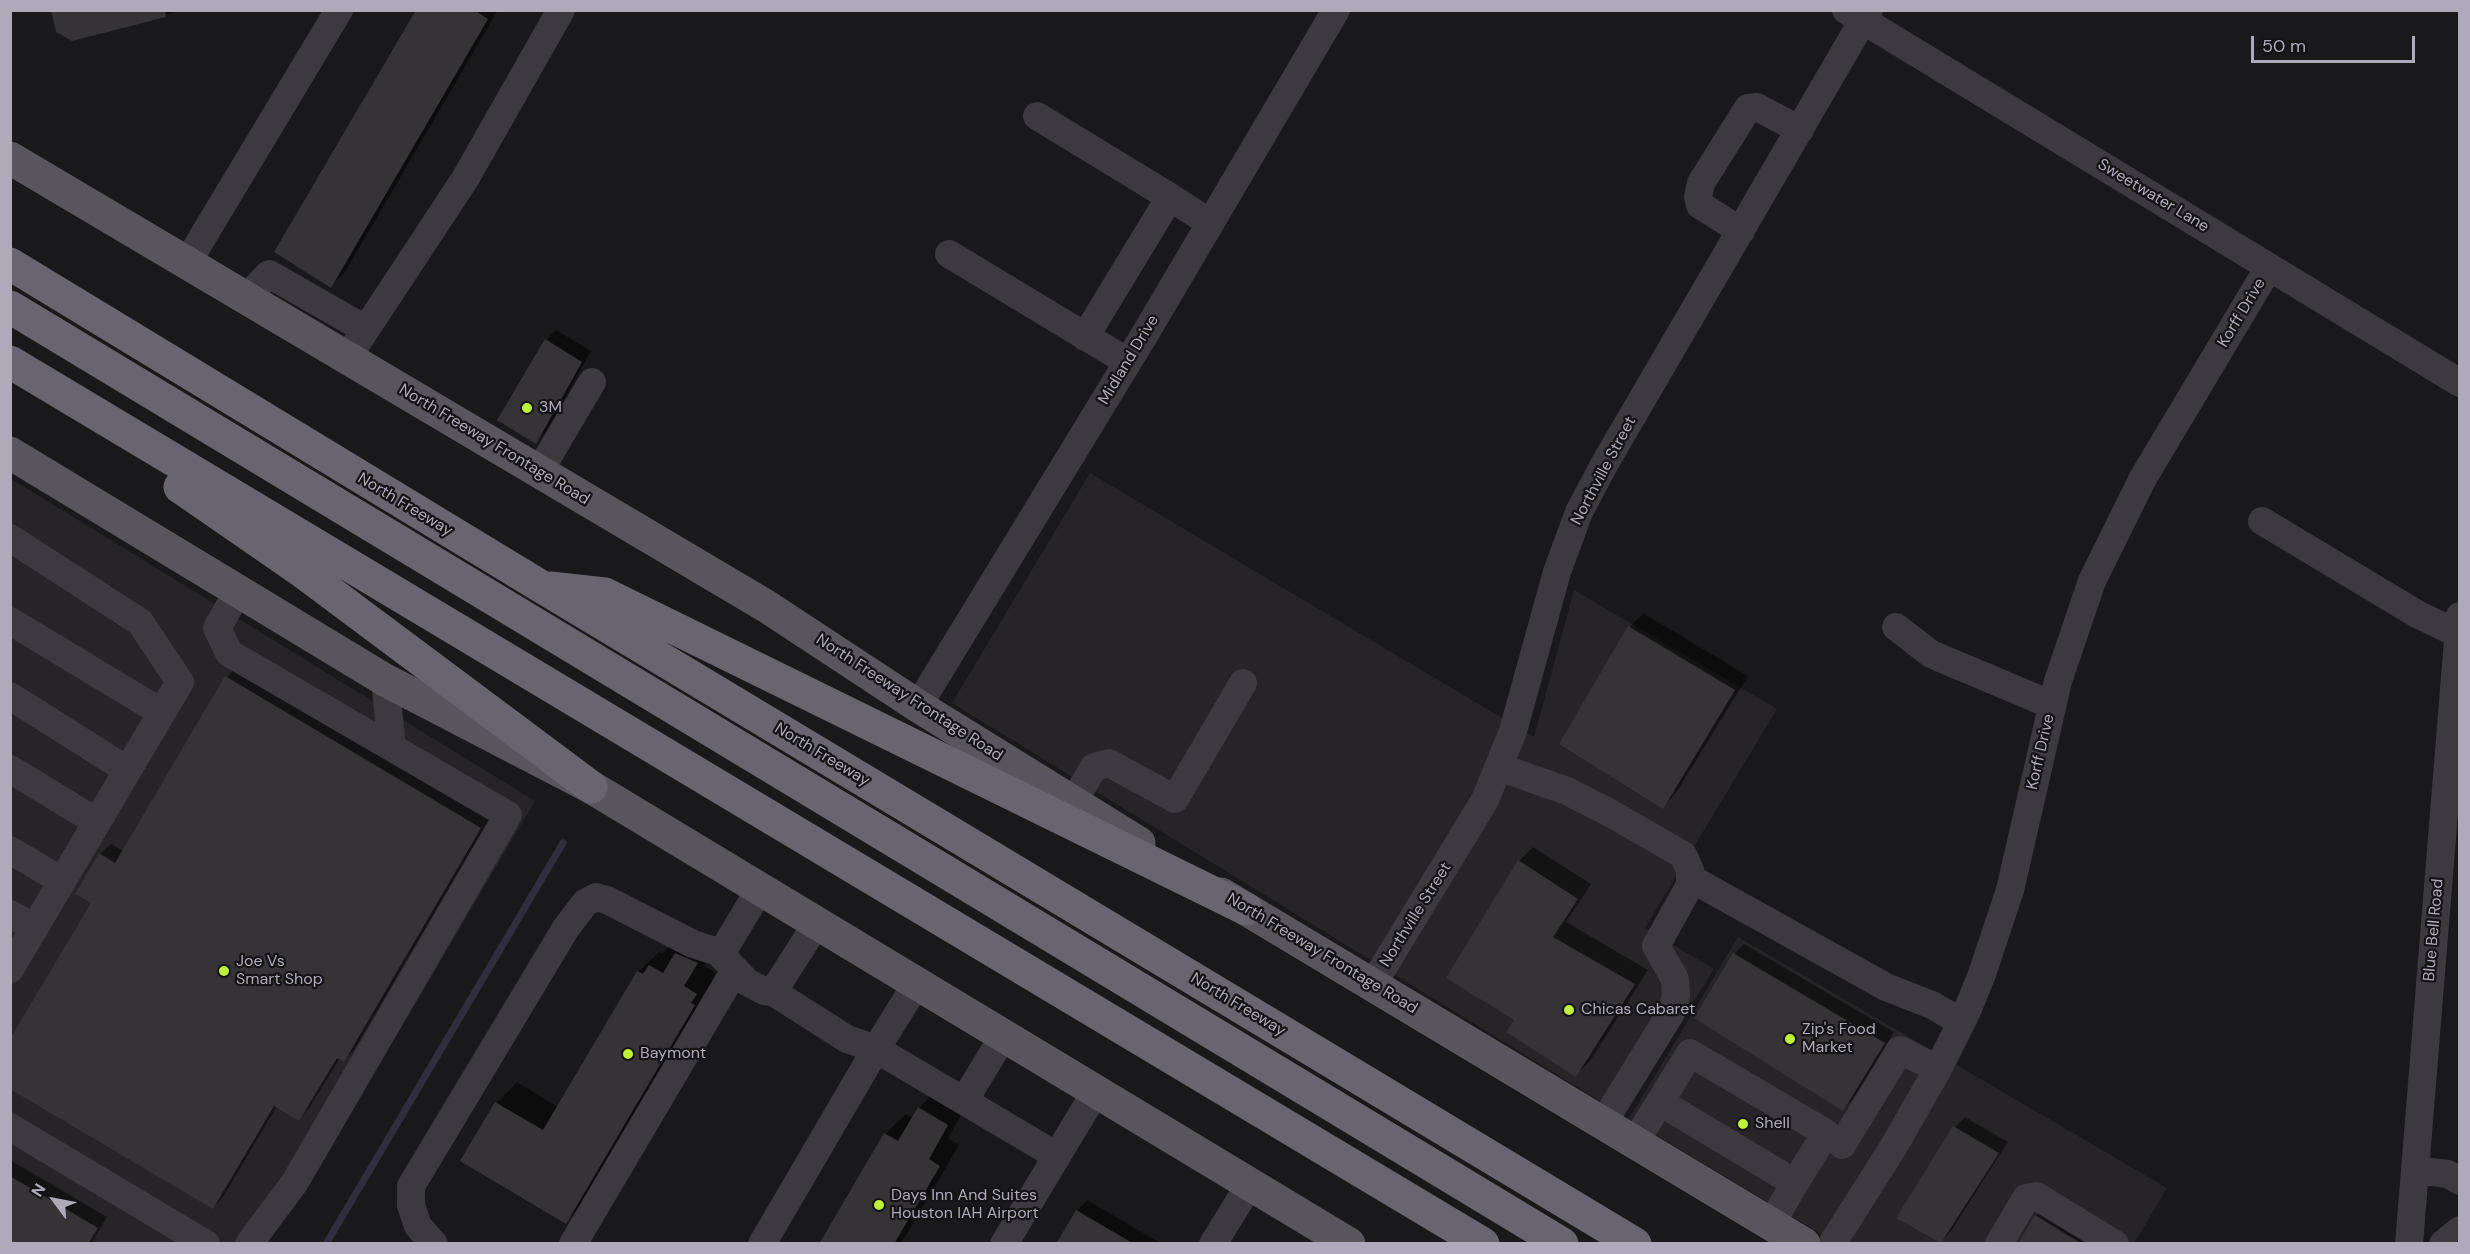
<!DOCTYPE html>
<style>
body{margin:0}
#map{position:relative;width:2470px;height:1254px;overflow:hidden;background:#19181a;font-family:"DM Sans",sans-serif}
canvas{display:block}
.frame{position:absolute;inset:0;border:12px solid #afaaba;pointer-events:none}
.north{position:absolute;left:24px;top:1170px;width:60px;height:60px;-webkit-text-stroke:4px #141315;paint-order:stroke;rotate:302deg;font-size:16px;font-weight:700;line-height:24px;text-align:center;color:#afaaba}
.north::after{content:'';display:block;margin:auto;width:21px;height:27px;background:#afaaba;clip-path:polygon(50% 0,100% 100%,50% 72%,0 100%)}
.scale{position:absolute;left:2251px;top:36px;width:164px;height:27px;box-sizing:border-box;border:3px solid #afaaba;border-top:0;padding-left:8px;font-size:18px;line-height:21px;white-space:nowrap;color:#afaaba;-webkit-text-stroke:4px #141315;paint-order:stroke}
</style>
<div id="map">
<canvas width="2470" height="1254"></canvas>
<div class="frame"></div>
<div class="north">N</div>
<div class="scale">50 m</div>
</div>
<script>
const ctx = document.querySelector('canvas').getContext('2d');
ctx.lineJoin = 'round';
function fill(path, color) { ctx.fillStyle = color; ctx.fill(path, 'evenodd'); }
const shape = rows => new Path2D(rows.map(r => 'M' + r).join(''));
function stroke(path, color, width, dash) { ctx.strokeStyle = color; ctx.lineWidth = width; ctx.lineCap = dash ? 'butt' : 'round'; ctx.setLineDash(dash || []); ctx.stroke(path); }
function drawText(font, color, halo, rows, align = 'center') {
  ctx.font = font + ' "DM Sans",sans-serif'; ctx.lineWidth = 4.5; ctx.setLineDash([]); ctx.textBaseline = 'middle'; ctx.strokeStyle = halo; ctx.fillStyle = color; for (const [text, x, y, turn = 0] of rows) {
    ctx.save(); ctx.translate(x, y); ctx.rotate((+turn || 0) * Math.PI / 180); ctx.textAlign = isNaN(turn) ? turn : align; if (halo) ctx.strokeText(text, 0, 0); ctx.fillText(text, 0, 0); ctx.restore();
  }
}
fill(shape([
 [1090,473,1534,737,1574,590,1777,709,1645,928,1714,969,1623,1115,952,703],
 [10,478,535,801,309,1184,265,1243,11,1243],
 [1738,937,2167,1188,2135,1242,2137,1243,1836,1243,1629,1119]
]), '#262427');
fill(shape([
 [52,10,184,10,72,39],
 [417,10,498,10,345,272,331,286],
 [556,330,591,351,546,432,536,442,546,340],
 [1643,613,1748,676,1676,793,1662,807,1561,743,1630,627],
 [237,667,490,818,354,1050,344,1060,340,1058,309,1108,299,1119,277,1106,223,1197,213,1208,93,903,100,854,111,844,123,851,227,677],
 [1533,847,1591,884,1566,922,1648,970,1590,1061,1576,1075,1516,1020,1519,861],
 [717,942,704,966,716,973,711,982,714,985,586,1202,565,1222,462,1161,497,1103,517,1082,558,1107,638,972,659,952,662,954,670,945],
 [1744,944,1894,1032,1853,1099,1843,1109,1734,954],
 [939,1087,967,1105,948,1138,959,1145,901,1244,821,1244,885,1134,906,1114,913,1118,919,1108],
 [1965,1117,2008,1142,1951,1231,1941,1242,1955,1127],
 [10,1160,107,1217,91,1244,10,1244],
 [1087,1200,1162,1244,1057,1244,1077,1211],
 [2050,1202,2119,1244,2020,1244,2036,1216]
]), '#0007');
stroke(shape([
 [326,1244,563,843]
]), '#2f2e3e', 7);
fill(shape([
 [51,10,165,10,166,17,72,41,56,32],
 [416,10,474,10,488,19,331,288,274,252],
 [545,339,582,362,536,444,497,420],
 [1628,626,1735,690,1663,809,1559,744],
 [225,676,481,828,344,1062,337,1058,299,1121,274,1106,213,1209,10,1089,10,1039,91,903,75,894,99,853,115,863],
 [1518,860,1578,899,1553,937,1635,984,1576,1077,1506,1032,1514,1020,1446,978],
 [675,953,698,963,684,986,697,994,691,1003,695,1005,566,1224,460,1161,495,1102,543,1130,637,971,643,974,649,965,663,973],
 [1733,953,1885,1043,1843,1111,1694,1018],
 [918,1107,948,1125,929,1159,940,1166,894,1244,819,1244,884,1133,898,1141],
 [1953,1126,1999,1153,1941,1243,1896,1218],
 [10,1176,98,1228,88,1244,10,1244],
 [1076,1210,1134,1244,1056,1244],
 [2035,1215,2082,1244,2018,1244]
]), '#353336');
stroke(shape([
 [1846,10,2460,383],
 [1037,116,1170,197],
 [1741,231,1700,205,1698,197,1701,183,1748,108,1757,107,1800,130],
 [949,254,1128,362],
 [187,263,339,10],
 [246,298,269,274,365,329],
 [1085,337,1170,197,1210,223],
 [347,358,465,179,561,10],
 [539,472,592,382],
 [2262,521,2417,614,2458,634],
 [10,538,140,622,180,682,10,969],
 [241,593,232,602,217,628,229,653,508,815,295,1182,249,1244],
 [10,621,161,712],
 [1896,627,1931,654,2052,705],
 [385,680,392,747],
 [10,696,127,770],
 [918,706,1145,334,1336,10],
 [1499,767,1567,791,1612,814,1683,855,1690,870,1690,885,1656,946,1675,979,1676,996,1671,1013,1603,1123],
 [10,769,97,822],
 [1073,802,1094,767,1109,763,1175,799,1243,683],
 [10,850,62,881],
 [1690,878,1886,987,1932,1005,1961,1022],
 [10,914,35,928],
 [723,957,747,982,764,991,773,992,817,923],
 [917,983,876,1049,964,1101,1004,1035],
 [1373,984,1485,800,1513,731,1557,572,1579,512,1605,463,1869,10],
 [964,1101,1057,1156],
 [1660,1102,1690,1053,1826,1133,1795,1183],
 [10,1127,206,1244],
 [1635,1142,1660,1102,1795,1183,1771,1224],
 [1842,1145,1900,1050,1938,1069],
 [2415,1170,2448,1174,2460,1181],
 [434,1244,418,1226,411,1205,411,1186,566,928,585,903,596,897,607,900,693,944,718,952,724,949,760,889],
 [573,1244,735,970],
 [762,1244,876,1049,847,1039,773,992],
 [1004,1244,1096,1091],
 [1213,1244,1250,1184],
 [1832,1244,1894,1146,1938,1069,1967,1011,1982,974,2010,890,2058,681,2092,581,2143,478,2269,267],
 [1999,1244,2026,1198,2036,1196,2115,1244],
 [2409,1244,2460,616],
 [2443,1244,2460,1230]
]), '#3c393f', 28);
stroke(shape([
 [10,158,766,606,918,706,1139,843],
 [10,453,385,680,591,787,1349,1244],
 [1221,894,1804,1244]
]), '#59555e', 33);
stroke(shape([
 [10,264,542,587,1635,1244],
 [10,307,1562,1244],
 [10,362,1483,1244],
 [180,487,303,572,591,787],
 [550,588,605,594,1246,909]
]), '#696570', 33);
for (const [x, y, r, color] of [
 [527,408,6,"#c0f238"],
 [224,971,6,"#c0f238"],
 [1569,1010,6,"#c0f238"],
 [1790,1039,6,"#c0f238"],
 [628,1054,6,"#c0f238"],
 [1743,1124,6,"#c0f238"],
 [879,1205,6,"#c0f238"]
]) { const dot = new Path2D(); dot.arc(x, y, r, 0, 2 * Math.PI); ctx.fillStyle = color; ctx.fill(dot); stroke(dot, '#141315', 2); }
drawText('16px', '#afaaba', '#141315', [
 ["Sweetwater Lane",2153,196,31],
 ["Korff Drive",2242,313,-59],
 ["Midland Drive",1129,360,-59],
 ["North Freeway Frontage Road",494,445,31],
 ["Northville Street",1604,471,-62],
 ["North Freeway",405,505,31],
 ["North Freeway Frontage Road",909,698,33],
 ["Korff Drive",2041,752,-77],
 ["North Freeway",822,755,31],
 ["Northville Street",1416,915,-58],
 ["Blue Bell Road",2434,930,-85],
 ["North Freeway Frontage Road",1322,954,31],
 ["North Freeway",1238,1005,31]
]);
drawText('16px', '#afaaba', '#141315', [
 ["3M",539,408],
 ["Joe Vs",236,962],
 ["Smart Shop",236,980],
 ["Chicas Cabaret",1581,1010],
 ["Zip's Food",1802,1030],
 ["Market",1802,1048],
 ["Baymont",640,1054],
 ["Shell",1755,1124],
 ["Days Inn And Suites",891,1196],
 ["Houston IAH Airport",891,1214]
], 'left');
</script>
